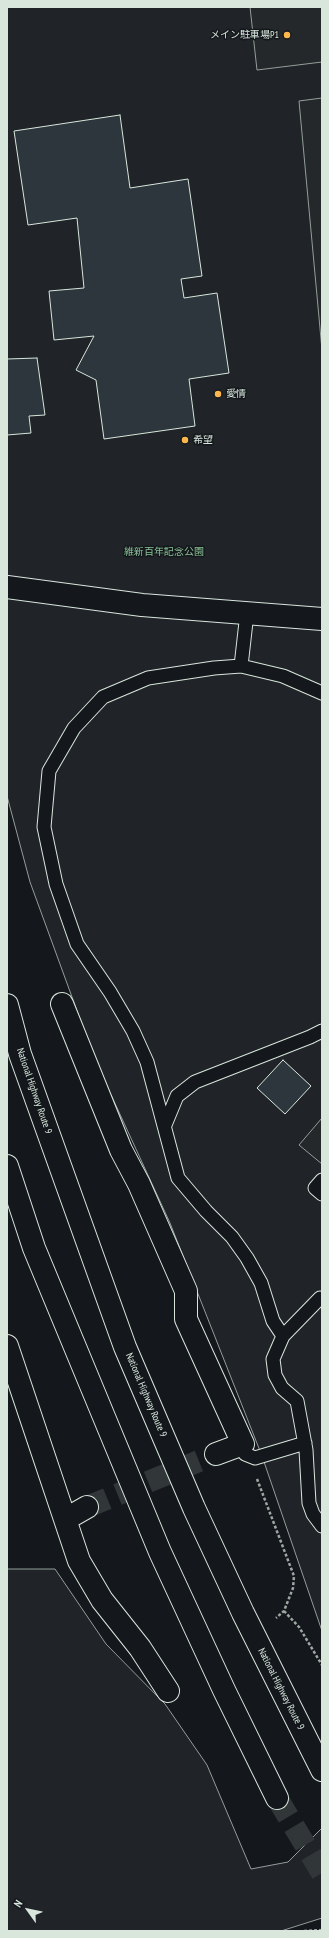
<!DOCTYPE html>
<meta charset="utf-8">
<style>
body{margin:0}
#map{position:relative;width:329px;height:1938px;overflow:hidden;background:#14181c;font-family:"PT Sans Narrow",sans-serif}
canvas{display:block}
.frame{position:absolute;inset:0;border:8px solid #d8e6dc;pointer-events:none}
.north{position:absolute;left:8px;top:1890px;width:40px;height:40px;-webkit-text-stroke:3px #14181c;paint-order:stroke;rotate:303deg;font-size:11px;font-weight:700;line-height:16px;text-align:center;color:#d8e6dc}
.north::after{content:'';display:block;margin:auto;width:14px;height:18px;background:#d8e6dc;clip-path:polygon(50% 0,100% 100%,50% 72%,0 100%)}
</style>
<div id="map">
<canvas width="329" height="1938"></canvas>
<div class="frame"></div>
<div class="north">N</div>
</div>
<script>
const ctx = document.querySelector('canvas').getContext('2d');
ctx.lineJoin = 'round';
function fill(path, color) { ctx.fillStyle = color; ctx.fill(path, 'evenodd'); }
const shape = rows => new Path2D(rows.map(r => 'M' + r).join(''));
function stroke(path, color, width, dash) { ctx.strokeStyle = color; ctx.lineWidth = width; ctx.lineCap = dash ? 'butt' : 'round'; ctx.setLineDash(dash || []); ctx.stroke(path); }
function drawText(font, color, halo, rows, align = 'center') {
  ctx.font = font + ' "PT Sans Narrow","Noto Sans JP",sans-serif'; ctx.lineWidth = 3; ctx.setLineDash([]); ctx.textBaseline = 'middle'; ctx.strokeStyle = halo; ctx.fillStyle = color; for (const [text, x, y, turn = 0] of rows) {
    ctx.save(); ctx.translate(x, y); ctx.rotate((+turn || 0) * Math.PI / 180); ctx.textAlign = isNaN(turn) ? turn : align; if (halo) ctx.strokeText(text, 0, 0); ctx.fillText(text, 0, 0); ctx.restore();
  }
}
const green = shape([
 [7,7,322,7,322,1631,262,1456,170,1223,95,1060,30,882,7,796,7,7],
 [7,1569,55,1569,106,1644,165,1704,207,1765,251,1869,288,1862,322,1828,322,1918,281,1931,7,1931,7,1569]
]);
fill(green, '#202428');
stroke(green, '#939e99', 1);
const parking = shape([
 [250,7,322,7,322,62,257,70,250,7],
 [322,98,322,350,299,101,322,98],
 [322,1118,322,1164,299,1145,322,1118]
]);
fill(parking, '#24282b');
stroke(parking, '#939e99', 1);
const building = shape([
 [120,115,130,188,188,179,202,276,181,279,184,298,217,293,229,373,189,379,195,426,104,439,96,380,76,370,94,336,54,340,49,291,84,288,77,218,28,225,14,131,120,115],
 [37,358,45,415,29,416,31,433,7,435,7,359,37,358],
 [283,1060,311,1086,285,1114,257,1088,283,1060]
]);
fill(building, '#2c363c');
stroke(building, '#d8e6dc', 1);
stroke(shape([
 [87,1507,216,1454]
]), '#313739', 22, [22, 11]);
stroke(shape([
 [277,1798,322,1873]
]), '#313739', 22, [22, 11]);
const service = shape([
 [241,666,247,613],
 [165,1125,177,1096,195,1082,310,1037,322,1031],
 [322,1180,315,1188,322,1194],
 [320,1298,283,1336,273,1359,275,1375,282,1388,297,1401,306,1450,309,1503,313,1514,322,1526],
 [283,1336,273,1321,261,1283,247,1258,232,1237,206,1211,178,1178,147,1062,133,1031,110,992,77,944,56,884,44,827,49,771,74,728,103,697,148,678,214,668,241,666,283,676,322,693],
 [243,1444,245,1454,255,1458,305,1443]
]);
const minor = shape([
 [62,1004,121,1150,139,1184,186,1291,186,1319,243,1444,216,1454],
 [7,1346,79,1561,102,1600,140,1648,168,1691],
 [66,1519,87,1507]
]);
const tertiary = shape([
 [7,587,142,605,322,619]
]);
const trunk = shape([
 [7,1005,20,1054,125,1347,194,1508,243,1613,322,1770],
 [7,1166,34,1248,160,1552,224,1690,277,1798]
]);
stroke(service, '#d8e6dc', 15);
stroke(minor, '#d8e6dc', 24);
stroke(tertiary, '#d8e6dc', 24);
stroke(trunk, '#d8e6dc', 24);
stroke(shape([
 [257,1479,294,1576,293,1588,284,1611,276,1618],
 [284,1611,299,1627,322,1665],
 [304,1931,322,1930]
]), '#9da8a2', 2.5, [3, 2]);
stroke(service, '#14181c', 13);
stroke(minor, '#14181c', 22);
stroke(tertiary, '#14181c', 22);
stroke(trunk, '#14181c', 22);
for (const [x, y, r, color] of [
 [287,35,4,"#ffb74d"],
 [218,394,4,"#ffb74d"],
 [185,440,4,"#ffb74d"]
]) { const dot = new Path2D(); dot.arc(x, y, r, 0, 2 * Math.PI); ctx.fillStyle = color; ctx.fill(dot); stroke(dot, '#14181c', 1.5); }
drawText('10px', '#d8e6dc', '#14181c', [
 ["メイン駐車場P1",279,35,"right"],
 ["愛情",226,394],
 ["希望",193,440]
], 'left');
drawText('10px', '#8ac095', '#14181c', [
 ["維新百年記念公園",164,552]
]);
drawText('10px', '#d8e6dc', '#14181c', [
 ["National Highway Route 9",34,1091,71],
 ["National Highway Route 9",146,1395,67],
 ["National Highway Route 9",281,1689,63]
]);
</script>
